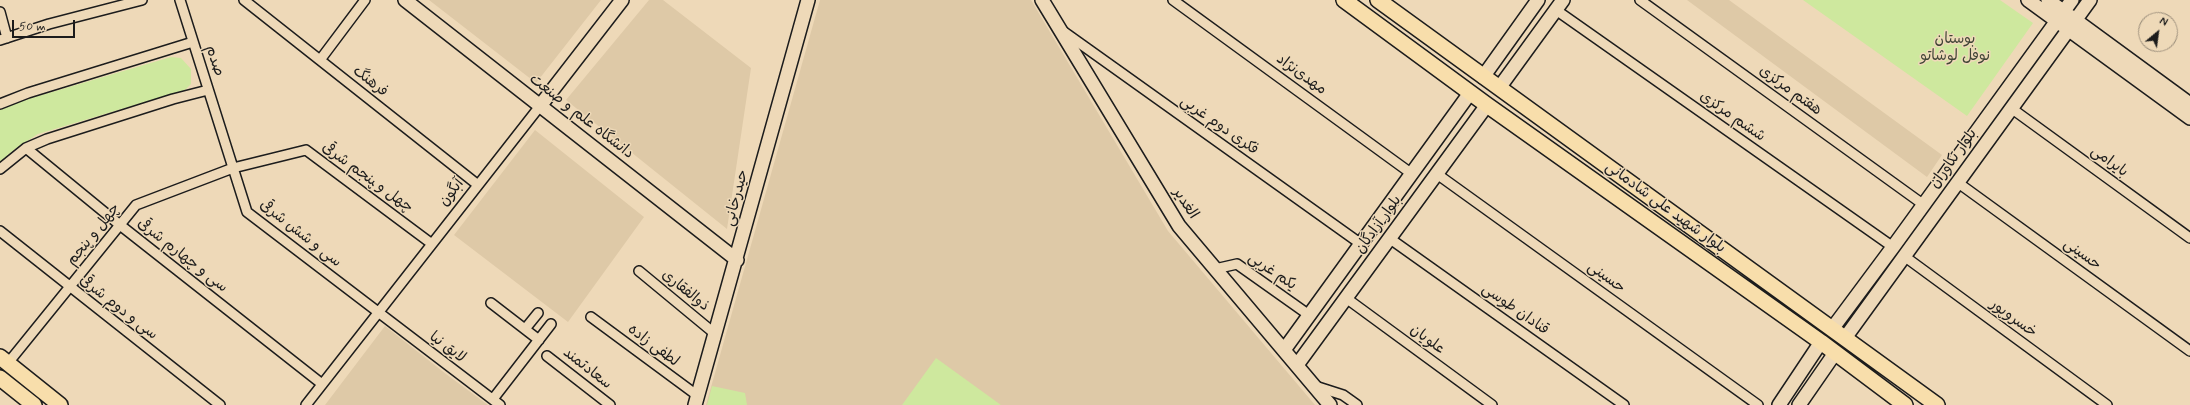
<!DOCTYPE html>
<meta charset="utf-8">
<style>
body{margin:0}
#map{position:relative;width:2190px;height:405px;overflow:hidden;background:#eed9b8;font-family:Mynerve,sans-serif}
canvas{display:block}
.north{position:absolute;left:2138px;top:12px;width:40px;height:40px;box-sizing:border-box;background:#eed9b8;border:1px solid #9a8d7a;border-radius:50%;rotate:29deg;font-size:11px;font-weight:700;line-height:16px;text-align:center;color:#1c1c1c}
.north::after{content:'';display:block;margin:auto;width:14px;height:18px;background:#1c1c1c;clip-path:polygon(50% 0,100% 100%,50% 72%,0 100%)}
.scale{position:absolute;left:12px;top:20px;width:63px;height:18px;box-sizing:border-box;border:2px solid #1c1c1c;border-top:0;padding-left:5px;font-size:12px;line-height:14px;white-space:nowrap;color:#1c1c1c;-webkit-text-stroke:3px #eed9b8;paint-order:stroke}
</style>
<div id="map">
<canvas width="2190" height="405"></canvas>
<div class="north">N</div>
<div class="scale">50 m</div>
</div>
<script>
const ctx = document.querySelector('canvas').getContext('2d');
ctx.lineJoin = 'round';
function fill(path, color) { ctx.fillStyle = color; ctx.fill(path, 'evenodd'); }
const shape = rows => new Path2D(rows.map(r => 'M' + r).join(''));
function stroke(path, color, width, dash) { ctx.strokeStyle = color; ctx.lineWidth = width; ctx.lineCap = dash ? 'butt' : 'round'; ctx.setLineDash(dash || []); ctx.stroke(path); }
function drawText(font, color, halo, rows, align = 'center') {
  ctx.font = font + ' Mynerve,"Playpen Sans Arabic",sans-serif'; ctx.lineWidth = 3; ctx.setLineDash([]); ctx.textBaseline = 'middle'; ctx.strokeStyle = halo; ctx.fillStyle = color; for (const [text, x, y, turn = 0] of rows) {
    ctx.save(); ctx.translate(x, y); ctx.rotate((+turn || 0) * Math.PI / 180); ctx.textAlign = isNaN(turn) ? turn : align; if (halo) ctx.strokeText(text, 0, 0); ctx.fillText(text, 0, 0); ctx.restore();
  }
}
fill(shape([
 [429,0,601,0,536,83],
 [649,0,663,0,751,68,727,229,566,100],
 [820,0,1031,0,1168,231,1315,405,706,405],
 [1687,0,1729,0,1942,155,1927,177],
 [535,130,644,217,568,322,454,235],
 [385,326,446,374,488,405,325,405]
]), '#dec9a7');
fill(shape([
 [1803,0,2000,0,2033,23,1967,116],
 [171,57,181,58,191,69,191,84,185,90,38,134,16,148,0,162,0,110,18,102],
 [936,358,1001,405,902,405],
 [712,386,745,393,747,405,707,405]
]), '#cee89e');
const minor = shape([
 [180,0,247,212,500,405],
 [244,0,478,185],
 [1173,0,1412,174],
 [1640,0,1924,205],
 [1556,10,1893,247],
 [0,12,7,38],
 [1064,32,1361,244],
 [0,40,49,24,142,0],
 [320,60,365,0],
 [0,104,28,93,193,42],
 [2011,108,2190,238],
 [26,148,120,225,322,384],
 [0,169,26,148,47,139,173,99,208,90],
 [1437,174,1758,405],
 [1957,182,2190,351],
 [0,231,220,405],
 [1389,238,1624,405],
 [1904,256,2107,405],
 [1215,269,1237,264,1309,315],
 [639,271,714,333],
 [1346,298,1492,405],
 [491,303,539,340],
 [591,317,698,396],
 [525,329,538,313],
 [547,356,610,405],
 [8,363,136,205,233,168,306,150,432,244],
 [1315,386,1343,395,1357,405],
 [493,399,551,324],
 [306,405,540,106]
]);
const secondary = shape([
 [405,0,737,260],
 [1042,0,1179,226,1330,405],
 [2028,0,2190,118],
 [2048,0,2190,104],
 [1483,77,1538,0],
 [1499,88,1563,0],
 [540,106,622,0],
 [1832,329,1893,247,2072,0],
 [1845,338,2090,0],
 [1284,350,1470,93],
 [1297,365,1487,105],
 [695,405,808,0],
 [1779,405,1821,342],
 [1799,405,1835,353]
]);
const primary = shape([
 [1344,0,1487,105,1821,342,1905,405],
 [1378,0,1937,405],
 [0,357,60,405],
 [0,378,34,405]
]);
stroke(minor, '#1c1c1c', 12);
stroke(secondary, '#1c1c1c', 16);
stroke(primary, '#1c1c1c', 18);
stroke(minor, '#eed9b8', 9);
stroke(secondary, '#eed9b8', 13);
stroke(primary, '#f8deab', 15);
drawText('15px', '#404536', '#eed9b8', [
 ["بوستان",1955,40],
 ["نوفل لوشاتو",1955,57]
]);
drawText('15px', '#1c1c1c', '#eed9b8', [
 ["صدم",214,61,72],
 ["مهدی‌نژاد",1301,75,36],
 ["فرهنگ",370,82,38],
 ["هفتم مرکزی",1790,91,36],
 ["دانشگاه علم و صنعت",581,117,38],
 ["ششم مرکزی",1732,117,35],
 ["فکری دوم غربی",1219,126,35],
 ["بلوار تکاوران",1954,159,-54],
 ["بایرامی",2109,162,36],
 ["چهل و ‍پنجم شرقی",367,178,36],
 ["آبگون",452,193,-52],
 ["حیدرخانی",737,198,-75],
 ["الغدیر",1185,204,57],
 ["بلوار شهید علی شادمانی",1665,208,36],
 ["بلوار آزادگان",1379,225,-54],
 ["سی و شش شرقی",300,234,38],
 ["چهل و پنجم",94,235,-51],
 ["حسینی",2082,255,36],
 ["سی و چهارم شرقی",182,256,38],
 ["یکم غربی",1272,272,34],
 ["حسینی",1606,278,36],
 ["ذوالفقاری",685,291,39],
 ["سی و دوم شرقی",118,308,38],
 ["قنادان طوسی",1515,310,35],
 ["خسروپور",2013,319,36],
 ["علویان",1427,340,36],
 ["لطفی زاده",653,346,37],
 ["لایق نیا",447,348,37],
 ["سعادتمند",587,369,38]
]);
</script>
